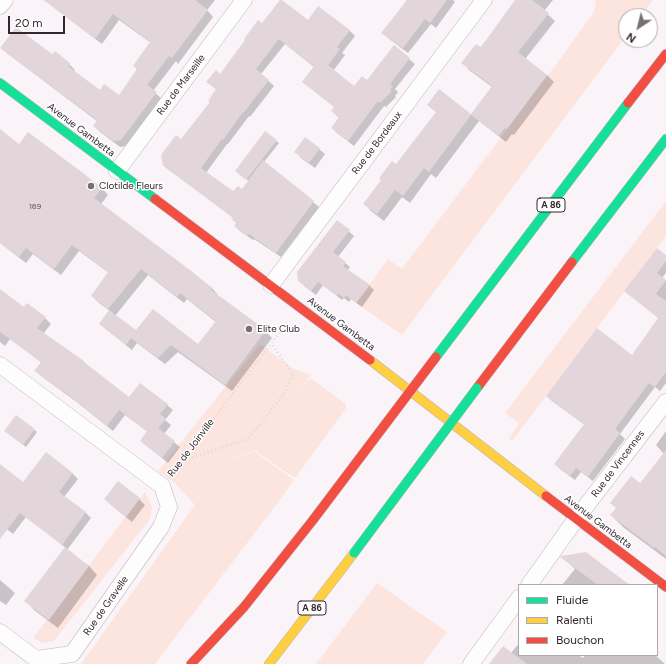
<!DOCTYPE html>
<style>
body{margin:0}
#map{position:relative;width:666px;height:664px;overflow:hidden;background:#faf4f9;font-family:Figtree,sans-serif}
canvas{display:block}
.legend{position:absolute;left:518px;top:584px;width:140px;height:72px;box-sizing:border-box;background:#fff;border:1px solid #ada8ac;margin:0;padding:5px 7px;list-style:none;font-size:12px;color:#322630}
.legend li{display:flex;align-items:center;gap:8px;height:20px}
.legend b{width:20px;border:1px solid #ada8ac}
.north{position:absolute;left:618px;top:8px;width:40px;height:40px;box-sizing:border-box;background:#fff;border:1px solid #ada8ac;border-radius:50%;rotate:215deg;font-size:11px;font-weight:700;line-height:16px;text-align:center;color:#322630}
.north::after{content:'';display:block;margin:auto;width:14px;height:18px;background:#786e76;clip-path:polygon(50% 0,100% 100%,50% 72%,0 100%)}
.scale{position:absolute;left:8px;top:16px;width:57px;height:18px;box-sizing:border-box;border:2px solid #322630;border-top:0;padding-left:5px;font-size:12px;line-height:14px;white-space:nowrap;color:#322630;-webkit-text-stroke:3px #fff;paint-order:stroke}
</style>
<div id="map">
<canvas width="666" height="664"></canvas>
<ul class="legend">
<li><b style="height:5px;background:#16e098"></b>Fluide</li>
<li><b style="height:5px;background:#ffcf43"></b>Ralenti</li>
<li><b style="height:5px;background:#f24e42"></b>Bouchon</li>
</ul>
<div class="north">N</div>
<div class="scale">20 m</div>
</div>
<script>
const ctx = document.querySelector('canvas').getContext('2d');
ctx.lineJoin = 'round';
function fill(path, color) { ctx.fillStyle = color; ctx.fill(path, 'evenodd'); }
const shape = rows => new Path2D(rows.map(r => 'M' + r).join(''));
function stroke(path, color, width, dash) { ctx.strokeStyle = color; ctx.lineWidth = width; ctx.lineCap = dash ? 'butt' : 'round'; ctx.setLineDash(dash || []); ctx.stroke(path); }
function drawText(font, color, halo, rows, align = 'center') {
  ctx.font = font + ' Figtree,sans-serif'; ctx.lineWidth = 3; ctx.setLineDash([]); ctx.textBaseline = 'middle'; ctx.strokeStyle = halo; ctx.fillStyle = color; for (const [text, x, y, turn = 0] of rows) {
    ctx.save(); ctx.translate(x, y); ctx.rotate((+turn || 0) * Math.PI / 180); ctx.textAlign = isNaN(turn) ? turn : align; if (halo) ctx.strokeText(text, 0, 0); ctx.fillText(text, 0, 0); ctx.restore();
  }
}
fill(shape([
 [596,0,653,0,641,16,626,16,626,36,402,335,356,303,388,259,402,269,560,59,594,12],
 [666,201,666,236,512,441,509,439,519,423,505,413],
 [260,344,294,369,311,375,277,422,308,380,312,379,346,404,346,408,296,477,293,477,257,452,257,449,255,451,225,461,255,452,294,480,282,497,155,664,81,664,195,505,175,483,158,471],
 [145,492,152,507,150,519,54,641,43,643,33,638],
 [377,583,447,632,423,664,316,664]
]), '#fce4df');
fill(shape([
 [44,0,215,0,207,10,213,17,178,64,176,61,153,91,162,99,127,146,120,147,100,132,94,126,97,121,8,54,2,48,53,56,69,64,75,70,74,72,100,92,119,96,138,70,134,66,151,43,119,20,102,44],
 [407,0,453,0,455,2,436,28,431,24,408,53,388,38,383,33],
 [517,0,553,0,544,11,555,21,525,59,547,75,554,82,514,135,512,134,506,142,479,121,436,178,431,174,410,203,402,197,384,221,371,211,365,204,397,166,437,113,428,105,439,90,471,115,492,87,469,70,463,63,481,48],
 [318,7,350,31,355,36,342,53,345,55,333,71,354,88,368,81,394,47,415,64,395,89,398,92,395,96,396,97,386,107,384,106,354,146,337,133,332,128,339,118,332,111,335,107,314,67,285,44,261,74,274,86,250,117,249,116,228,144,227,144,206,173,233,193,242,191,249,181,239,174,276,141,279,143,264,162,319,207,281,257,254,239,253,240,241,232,235,226,237,224,234,218,169,170,163,165,211,102,217,90,213,87,220,75,262,25,308,21],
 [0,130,19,145,102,188,108,195,101,204,212,288,218,295,218,296,265,331,272,338,232,391,178,352,165,364,137,343,132,350,106,329,100,324,110,311,99,303,92,296,109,273,79,251,61,275,33,254,26,263,0,243],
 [148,275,184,303,187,299,216,322,199,345,137,332,115,316],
 [319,149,325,154,315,168,301,158,296,152],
 [337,221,354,236,338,257,350,267,348,270,369,285,374,290,362,307,351,299,349,302,344,298,342,300,323,285,316,295,304,286],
 [666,256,666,273,662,278,666,280,666,383,660,391,655,387,620,434,625,439,593,481,581,472,575,480,560,469,555,464,585,425,552,401,547,396,632,356,659,318,631,296],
 [0,291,24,309,28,305,45,318,51,324,43,334,130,398,167,405,173,410,165,420,171,425,164,434,180,447,168,463,147,446,141,441,148,432,125,415,113,431,74,400,41,376,36,371,42,363,10,339,5,346,0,342],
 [17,417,37,432,26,447,8,433],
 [666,431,666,559,623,527,611,515,641,484,664,454,656,445],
 [46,453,73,474,78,479,64,497,86,513,91,518,67,550,89,566,97,575,58,628,34,610,26,601,66,548,26,517,13,534,0,524,0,469,23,483],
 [118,483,139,499,145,505,132,522,111,505,105,499],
 [562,557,629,585,562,585,575,569],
 [0,580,15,593,6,605,0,601],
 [519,643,519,655,578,655,583,658,585,655,655,655,665,664,490,664,511,653]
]), '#0003');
fill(shape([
 [44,0,195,0,208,10,172,58,169,56,147,85,157,92,121,140,113,141,93,126,97,120,0,48,16,27,52,54,55,51,70,63,68,66,100,90,104,84,119,95,137,69,133,66,150,42,113,14,95,39],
 [280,0,282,0,308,20,318,6,350,30,337,47,340,49,328,65,354,86,362,76,367,80,394,45,410,58,390,84,393,86,390,90,392,91,380,103,378,101,348,141,331,128,339,117,331,111,334,107,302,82,314,66,307,61,279,39,256,69,269,80,244,112,243,112,223,140,222,139,201,168,233,191,238,186,242,189,263,160,314,201,276,253,249,234,247,236,234,226,236,223,232,220,233,218,163,165,161,155,176,135,181,139,210,102,208,101,216,89,206,82,216,70,220,74,245,40,244,39,258,20,262,23],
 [407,0,447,0,430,23,425,19,403,48,381,33],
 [515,0,532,0,549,13,518,52,547,75,507,129,505,128,499,136,471,115,429,172,424,168,403,196,395,190,377,214,363,204,381,180,379,178,392,161,396,164,436,112,427,105,439,89,471,114,492,86,461,63,476,44,481,47],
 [0,129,19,144,28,132,83,173,102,188,94,198,190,270,212,288,211,290,266,330,225,385,171,345,158,358,131,338,126,345,99,324,109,310,136,330,153,309,198,344,216,321,180,293,177,297,141,269,108,309,91,296,108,272,72,245,54,269,26,248,19,257,0,243],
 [265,131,277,140,246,180,235,171],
 [305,137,320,148,309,163,294,152],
 [337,220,350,230,333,252,346,262,343,266,370,285,356,303,346,295,344,298,339,294,337,296,318,282,311,291,298,281,297,272],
 [657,248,666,255,666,261,657,273,666,280,656,294,666,301,666,372,655,387,649,383,615,429,620,433,588,477,576,468,570,476,554,464,584,424,546,396,597,328,632,355,658,318,624,291],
 [0,289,24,307,27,303,46,317,37,328,84,361,84,362,129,397,140,383,168,404,160,414,166,419,158,428,175,441,162,458,140,441,147,431,119,410,107,426,67,394,34,371,41,362,0,332],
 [16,415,35,429,23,445,4,431],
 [666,450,666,556,655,547,654,548,610,515,616,508,610,503,631,476,640,483],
 [46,452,73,473,59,492,86,512,62,545,20,513,0,539,0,464,23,482],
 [118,481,140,498,126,517,104,499],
 [65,547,89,566,49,620,24,601],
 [586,552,603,565,630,585,598,585,560,557,561,556],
 [503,646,527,664,489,664]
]), '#e2d6da');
const street = shape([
 [0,6,5,0],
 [117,171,244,0],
 [271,285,484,0],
 [0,365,162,486,169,507,161,527,72,654,36,659,0,632],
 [529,585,576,519,666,402],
 [471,664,519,598]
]);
const fast = shape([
 [0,83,155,199],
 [572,262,666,139],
 [436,357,628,103]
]);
const slow = shape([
 [370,360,546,496],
 [269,664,354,553]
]);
const jam = shape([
 [628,103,666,54],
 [155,199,370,360],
 [477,388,572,262],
 [546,496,666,587],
 [191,664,244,607,313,520]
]);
stroke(street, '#beb5bc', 17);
stroke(fast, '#beb5bc', 10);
stroke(slow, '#beb5bc', 10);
stroke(jam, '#beb5bc', 10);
stroke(shape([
 [181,461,248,439,284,394,293,374,271,343],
 [172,473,287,323]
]), '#dcdadb', 2.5, [1, 3]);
stroke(street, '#fefdfe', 16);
stroke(fast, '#16e098', 9);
stroke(slow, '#ffcf43', 9);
stroke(jam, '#f24e42', 9);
const fastBridge = shape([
 [354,553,477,388]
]);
const jamBridge = shape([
 [313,520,436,357]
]);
stroke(fastBridge, '#beb5bc', 10, []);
stroke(jamBridge, '#beb5bc', 10, []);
stroke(fastBridge, '#16e098', 9);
stroke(jamBridge, '#f24e42', 9);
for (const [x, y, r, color] of [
 [91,186,4,"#786e76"],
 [249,329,4,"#786e76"]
]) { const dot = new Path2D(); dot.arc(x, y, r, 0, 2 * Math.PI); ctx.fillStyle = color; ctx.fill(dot); stroke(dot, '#fff', 1.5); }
drawText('8px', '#5e525a', null, [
 ["169",35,207]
]);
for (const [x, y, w] of [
 [551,205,28],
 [312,608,28]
]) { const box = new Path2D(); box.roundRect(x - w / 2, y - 7, w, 14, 3); ctx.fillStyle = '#fff'; ctx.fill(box); stroke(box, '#322630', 1); }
drawText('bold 9px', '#322630', null, [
 ["A 86",551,205],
 ["A 86",312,608]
]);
drawText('10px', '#322630', '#fff', [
 ["Rue de Marseille",181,85,-53],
 ["Avenue Gambetta",81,130,37],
 ["Rue de Bordeaux",377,143,-53],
 ["Avenue Gambetta",341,324,37],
 ["Rue de Joinville",191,448,-53],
 ["Rue de Vincennes",618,464,-53],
 ["Avenue Gambetta",598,522,37],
 ["Rue de Gravelle",106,606,-55]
]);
drawText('10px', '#322630', '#fff', [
 ["Clotilde Fleurs",99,186],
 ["Elite Club",257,329]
], 'left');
</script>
